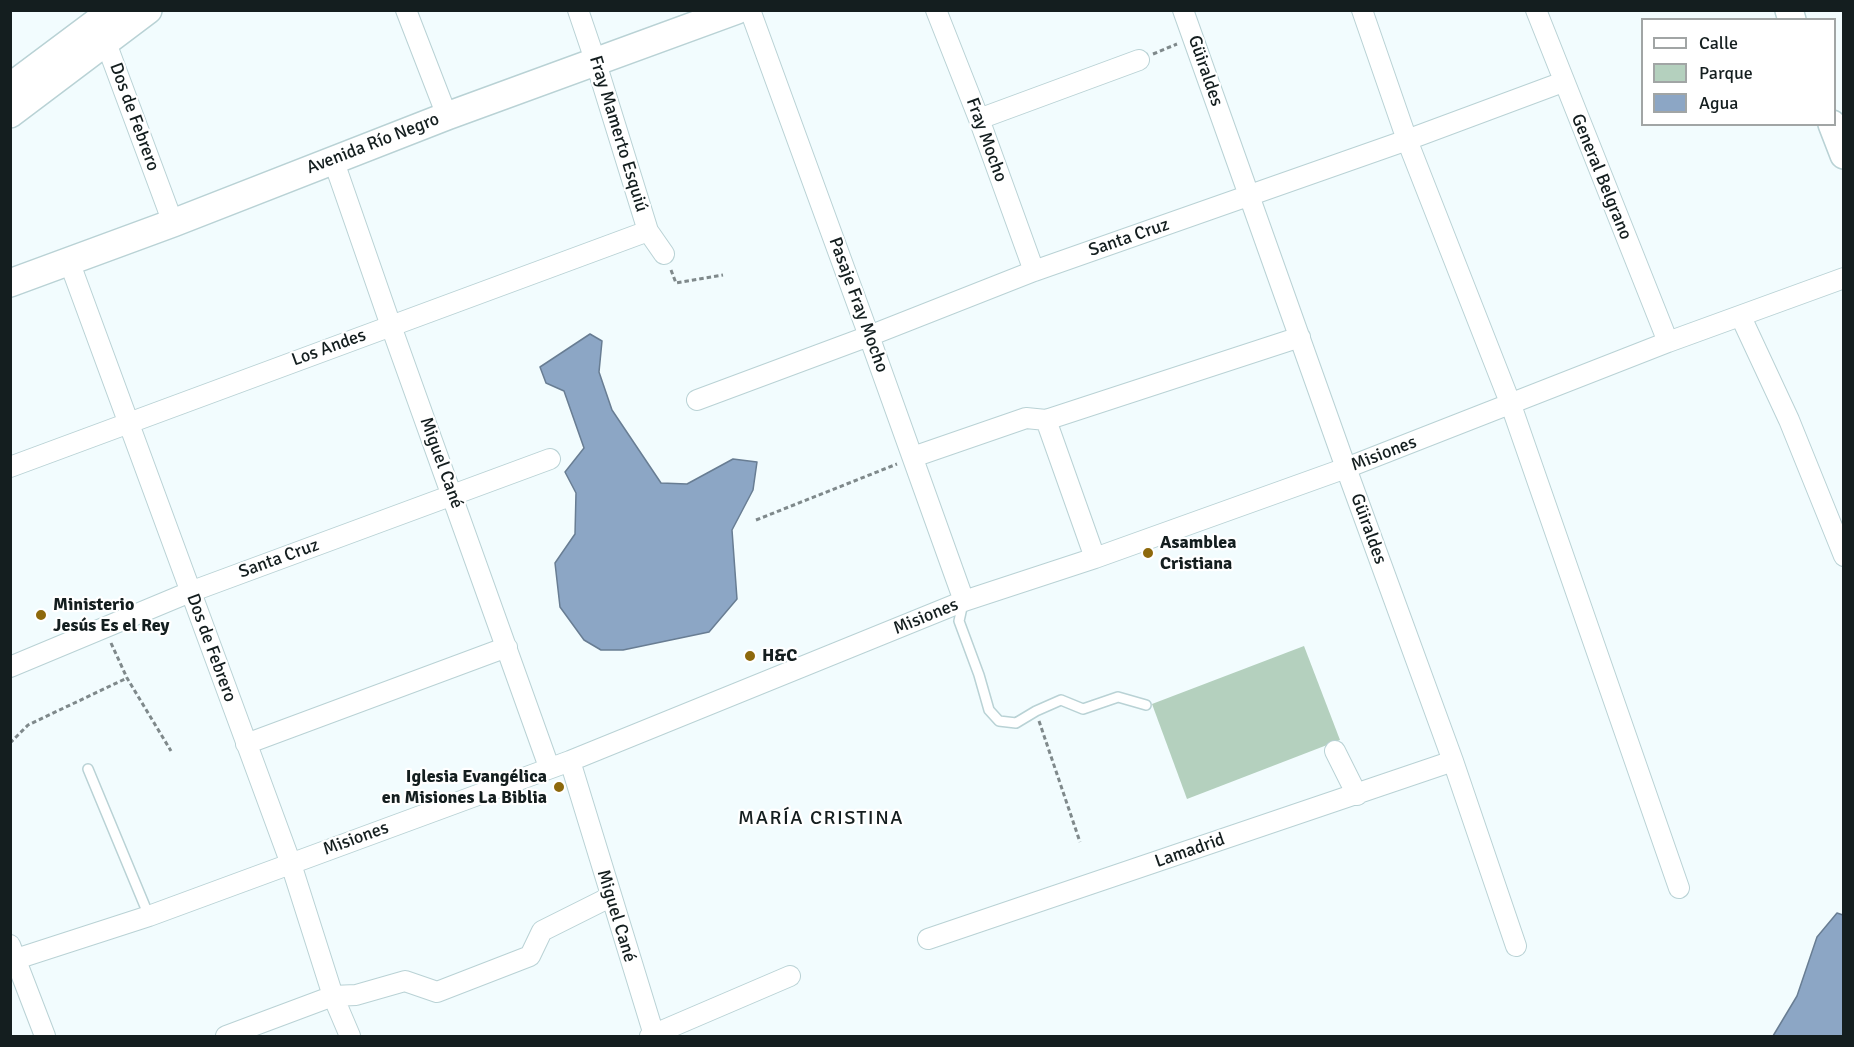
<!DOCTYPE html>
<meta charset="utf-8">
<style>
body{margin:0}
#map{position:relative;width:1854px;height:1047px;overflow:hidden;background:#f2fcfe;font-family:Signika,sans-serif}
canvas{display:block}
.frame{position:absolute;inset:0;border:12px solid #141e1f;pointer-events:none}
.legend{position:absolute;left:1641px;top:18px;width:195px;height:108px;box-sizing:border-box;background:#fff;border:2px solid #a1a5a5;margin:0;padding:8px 10px;list-style:none;font-size:18px;color:#141e1f}
.legend li{display:flex;align-items:center;gap:12px;height:30px}
.legend b{width:30px;border:2px solid #a1a5a5}
</style>
<div id="map">
<canvas width="1854" height="1047"></canvas>
<div class="frame"></div>
<ul class="legend">
<li><b style="height:8px;background:#fff"></b>Calle</li>
<li><b style="height:16px;background:#b4d0be"></b>Parque</li>
<li><b style="height:16px;background:#8ca6c5"></b>Agua</li>
</ul>
</div>
<script>
const ctx = document.querySelector('canvas').getContext('2d');
ctx.lineJoin = 'round';
function fill(path, color) { ctx.fillStyle = color; ctx.fill(path, 'evenodd'); }
const shape = rows => new Path2D(rows.map(r => 'M' + r).join(''));
function stroke(path, color, width, dash) { ctx.strokeStyle = color; ctx.lineWidth = width; ctx.lineCap = dash ? 'butt' : 'round'; ctx.setLineDash(dash || []); ctx.stroke(path); }
function drawText(font, color, halo, rows, align = 'center') {
  ctx.font = font + ' Signika,sans-serif'; ctx.lineWidth = 4.5; ctx.setLineDash([]); ctx.textBaseline = 'middle'; ctx.strokeStyle = halo; ctx.fillStyle = color; for (const [text, x, y, turn = 0] of rows) {
    ctx.save(); ctx.translate(x, y); ctx.rotate((+turn || 0) * Math.PI / 180); ctx.textAlign = isNaN(turn) ? turn : align; if (halo) ctx.strokeText(text, 0, 0); ctx.fillText(text, 0, 0); ctx.restore();
  }
}
fill(shape([
 [1304,646,1340,740,1187,799,1152,704]
]), '#b4d0be');
const water = shape([
 [590,334,602,341,599,372,612,410,661,483,687,484,733,459,757,462,753,490,732,530,737,599,709,632,623,650,601,650,584,640,560,607,555,563,575,534,576,493,565,472,584,448,564,391,546,383,540,367,590,334],
 [1837,913,1843,915,1843,1036,1773,1036,1797,996,1817,937,1837,913]
]);
fill(water, '#8ca6c5');
stroke(water, '#687d93', 1.5);
const lane = shape([
 [963,603,959,621,979,675,989,710,999,721,1016,723,1036,711,1061,700,1083,709,1118,697,1146,705],
 [88,769,149,916]
]);
const street = shape([
 [406,10,447,116],
 [578,10,596,63,648,231,664,254],
 [750,10,869,336,964,601],
 [936,10,979,119,1034,271],
 [1183,10,1346,468,1453,761,1516,946],
 [1362,10,1407,140,1511,405,1679,888],
 [1536,10,1668,342],
 [102,32,173,223],
 [979,119,1139,60],
 [333,159,391,326,549,767],
 [69,261,291,864,333,996,350,1036],
 [1741,317,1789,420,1844,556],
 [697,400,869,336,1034,271,1407,140,1563,82],
 [1046,420,1095,558],
 [913,457,1026,418,1046,420,1300,337],
 [10,467,648,231],
 [10,667,190,592,550,459],
 [246,744,507,647],
 [1335,751,1357,795],
 [570,761,654,1035],
 [928,939,1453,761],
 [10,945,45,1036],
 [10,961,149,916,570,761,964,601,1095,558,1346,468,1668,342,1844,278],
 [226,1036,333,996,356,995,405,981,437,992,530,956,542,931,610,897],
 [650,1036,790,976]
]);
const secondary = shape([
 [1789,10,1792,20],
 [10,87,113,10],
 [10,114,148,10],
 [1832,124,1844,155],
 [10,283,173,223,447,116,737,10]
]);
stroke(lane, '#b9d2d5', 12);
stroke(street, '#b9d2d5', 22);
stroke(secondary, '#b9d2d5', 30);
stroke(shape([
 [1153,54,1177,44],
 [671,270,676,283,723,275],
 [756,520,897,464],
 [111,643,127,678,171,751],
 [1039,721,1080,842],
 [10,743,28,725,127,678]
]), '#7f898b', 3, [4.5, 3]);
stroke(lane, '#fff', 9);
stroke(street, '#fff', 20);
stroke(secondary, '#fff', 27);
for (const [x, y, r, color] of [
 [1148,553,6,"#8d690c"],
 [41,615,6,"#8d690c"],
 [750,656,6,"#8d690c"],
 [559,787,6,"#8d690c"]
]) { const dot = new Path2D(); dot.arc(x, y, r, 0, 2 * Math.PI); ctx.fillStyle = color; ctx.fill(dot); stroke(dot, '#fff', 2); }
drawText('18px', '#141e1f', '#fff', [
 ["Güiraldes",1205,71,71],
 ["Dos de Febrero",134,117,70],
 ["Fray Mamerto Esquiú",618,134,73],
 ["Fray Mocho",986,140,70],
 ["Avenida Río Negro",373,144,-21],
 ["General Belgrano",1601,177,68],
 ["Santa Cruz",1129,238,-19],
 ["Pasaje Fray Mocho",858,305,70],
 ["Los Andes",329,348,-20],
 ["Misiones",1384,454,-21],
 ["Miguel Cané",441,463,70],
 ["Güiraldes",1368,529,70],
 ["Santa Cruz",279,559,-20],
 ["Misiones",926,617,-22],
 ["Dos de Febrero",211,648,70],
 ["Misiones",356,839,-20],
 ["Lamadrid",1190,851,-19],
 ["Miguel Cané",616,916,73]
]);
drawText('bold 18px', '#141e1f', '#fff', [
 ["Asamblea",1160,543],
 ["Cristiana",1160,564],
 ["Ministerio",53,605],
 ["Jesús Es el Rey",53,626],
 ["H&C",762,656],
 ["Iglesia Evangélica",547,777,"right"],
 ["en Misiones La Biblia",547,798,"right"]
], 'left');
ctx.letterSpacing = '1.5px';
drawText('20px', '#141e1f', '#fff', [
 ["MARÍA CRISTINA",821,819]
]);
ctx.letterSpacing = '0px';
</script>
